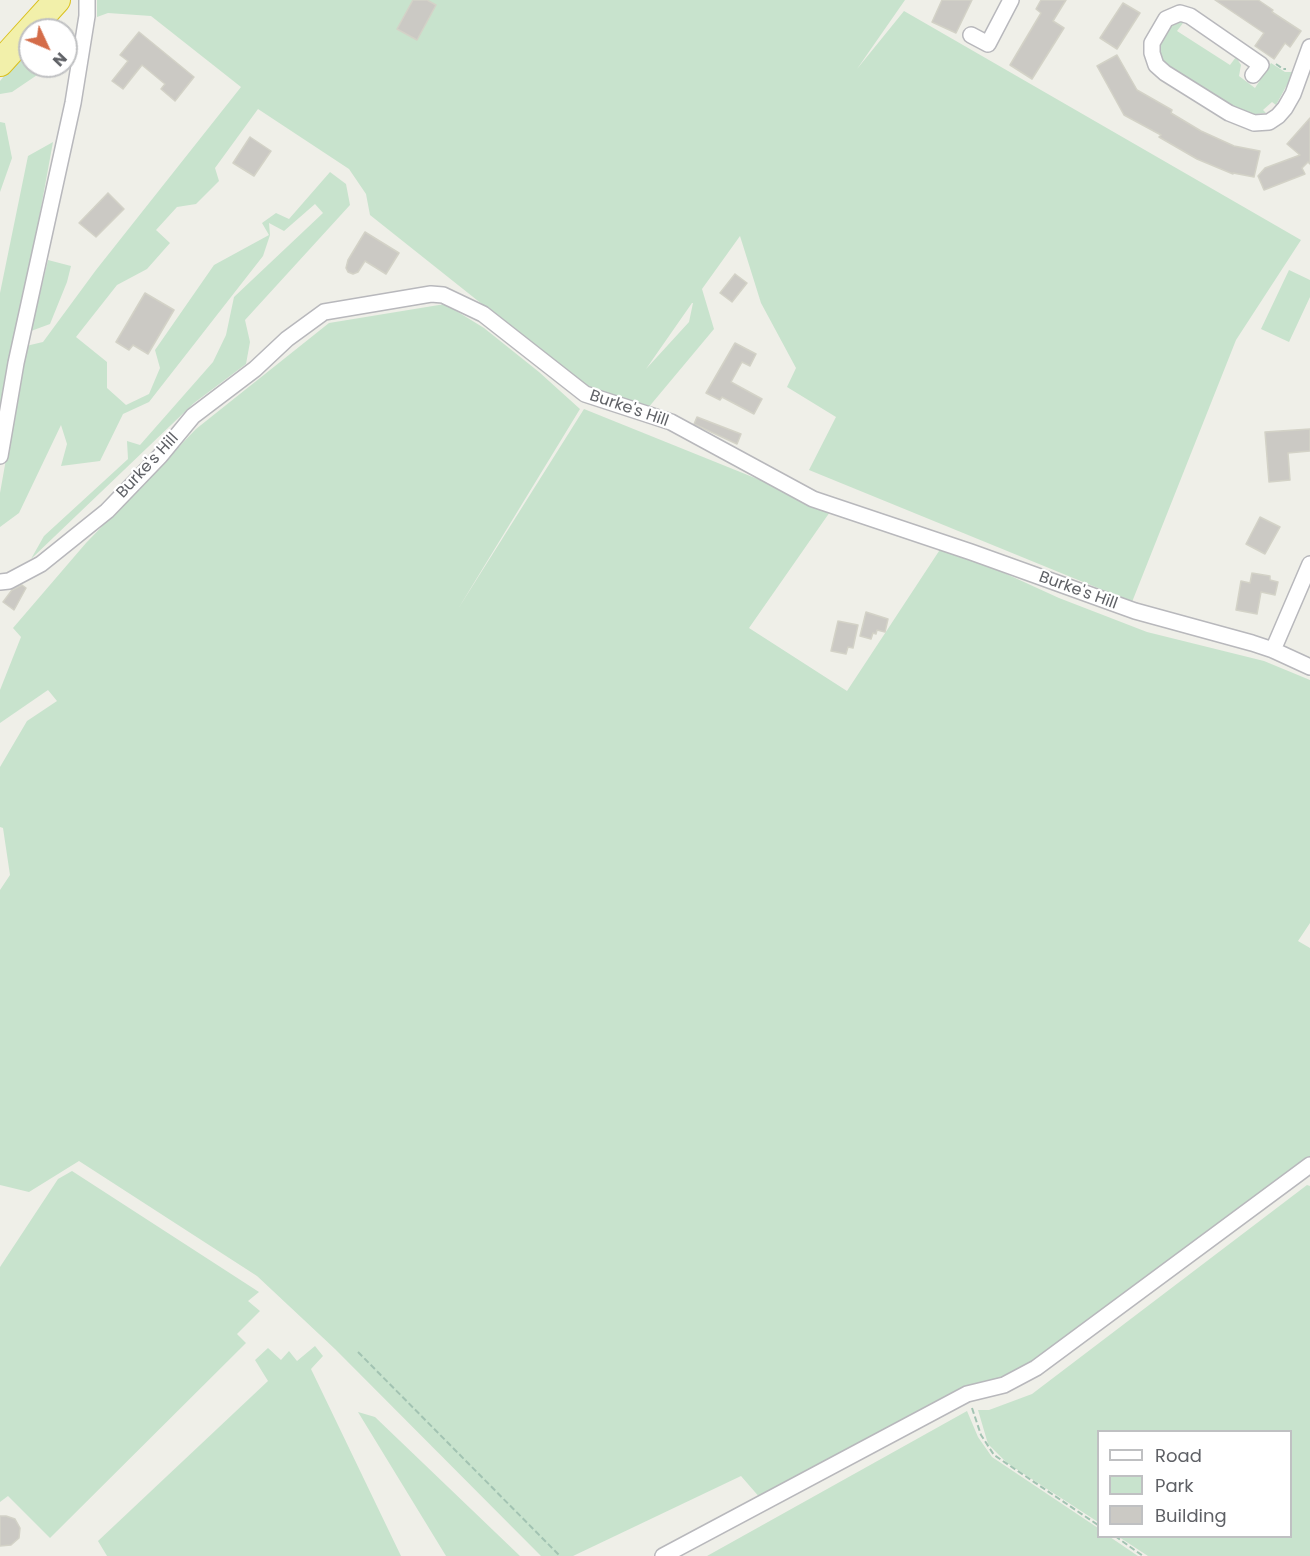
<!DOCTYPE html>
<style>
body{margin:0}
#map{position:relative;width:1310px;height:1556px;overflow:hidden;background:#efefe8;font-family:Poppins,sans-serif}
canvas{display:block}
.legend{position:absolute;left:1097px;top:1430px;width:195px;height:108px;box-sizing:border-box;background:#fff;border:2px solid #bfc0c2;margin:0;padding:8px 10px;list-style:none;font-size:18px;color:#5f6166}
.legend li{display:flex;align-items:center;gap:12px;height:30px}
.legend b{width:30px;border:2px solid #bfc0c2}
.north{position:absolute;left:18px;top:18px;width:60px;height:60px;box-sizing:border-box;background:#fff;border:2px solid #bfc0c2;border-radius:50%;rotate:134deg;font-size:16px;font-weight:700;line-height:24px;text-align:center;color:#5f6166}
.north::after{content:'';display:block;margin:auto;width:21px;height:27px;background:#d46c49;clip-path:polygon(50% 0,100% 100%,50% 72%,0 100%)}
</style>
<div id="map">
<canvas width="1310" height="1556"></canvas>
<ul class="legend">
<li><b style="height:8px;background:#fff"></b>Road</li>
<li><b style="height:16px;background:#c8e3cd"></b>Park</li>
<li><b style="height:16px;background:#cbc9c4"></b>Building</li>
</ul>
<div class="north">N</div>
</div>
<script>
const ctx = document.querySelector('canvas').getContext('2d');
ctx.lineJoin = 'round';
function fill(path, color) { ctx.fillStyle = color; ctx.fill(path, 'evenodd'); }
const shape = rows => new Path2D(rows.map(r => 'M' + r).join(''));
function stroke(path, color, width, dash) { ctx.strokeStyle = color; ctx.lineWidth = width; ctx.lineCap = dash ? 'butt' : 'round'; ctx.setLineDash(dash || []); ctx.stroke(path); }
function drawText(font, color, halo, rows, align = 'center') {
  ctx.font = font + ' Poppins,sans-serif'; ctx.lineWidth = 4.5; ctx.setLineDash([]); ctx.textBaseline = 'middle'; ctx.strokeStyle = halo; ctx.fillStyle = color; for (const [text, x, y, turn = 0] of rows) {
    ctx.save(); ctx.translate(x, y); ctx.rotate((+turn || 0) * Math.PI / 180); ctx.textAlign = isNaN(turn) ? turn : align; if (halo) ctx.strokeText(text, 0, 0); ctx.fillText(text, 0, 0); ctx.restore();
  }
}
fill(shape([
 [97,0,905,0,857,69,904,11,1301,240,1236,340,1132,602,809,470,836,417,787,387,796,368,761,303,740,236,702,289,714,329,648,408,590,390,370,215,366,194,349,169,258,109,215,168,219,181,196,204,177,207,156,230,170,243,147,269,117,285,76,337,107,362,107,388,126,405,149,394,160,368,155,350,214,265,269,235,262,223,276,213,289,219,330,172,346,184,350,205,245,320,250,342,246,364,194,403,31,559,44,536,128,459,127,441,140,445,213,362,226,335,234,297,323,213,315,204,284,231,269,223,270,235,263,256,149,402,123,414,100,461,61,466,67,444,61,425,19,513,0,527,0,493,26,346,43,342,96,270,241,87,151,16,108,13,97,17],
 [693,303,689,322,646,369,692,303],
 [1179,20,1183,23,1177,31,1230,65,1236,57,1241,65,1239,76,1255,88,1271,63,1285,72,1294,72,1276,105,1272,102,1263,110,1266,113,1247,115,1211,95,1162,62,1157,47,1170,24],
 [30,56,30,66,42,66,43,71,12,92,0,94,0,81,18,59],
 [0,122,5,123,12,158,0,192],
 [53,142,0,432,0,293,28,156],
 [48,260,71,266,67,282,50,324,31,331],
 [1289,270,1310,280,1310,297,1289,342,1261,329],
 [445,304,484,328,539,372,580,409,458,609,584,409,832,509,749,628,847,691,943,545,1059,598,1147,632,1264,661,1310,680,1310,923,1298,941,1310,948,1310,1166,1006,1386,966,1393,761,1499,741,1476,573,1556,541,1556,335,1349,257,1276,79,1161,29,1192,0,1185,0,890,10,875,3,828,0,827,0,767,27,721,57,701,48,690,0,723,0,690,21,637,13,628,86,543,196,429,329,323],
 [72,1171,259,1292,248,1301,260,1311,237,1334,246,1343,50,1538,8,1496,0,1502,0,1267,58,1179],
 [1307,1185,1310,1186,1310,1556,1148,1556,1119,1537,1290,1536,1290,1432,1098,1432,1098,1522,1007,1463,988,1444,978,1410,989,1410,1032,1394],
 [315,1346,323,1356,311,1369,401,1556,107,1556,98,1541,268,1381,255,1360,268,1348,281,1360,289,1351,297,1361],
 [967,1411,978,1437,992,1457,1098,1528,1098,1536,1110,1537,1138,1556,707,1556],
 [358,1412,375,1417,520,1556,446,1556]
]), '#c8e3cd');
const building = shape([
 [413,0,427,0,436,5,417,40,397,29,413,0],
 [942,0,972,0,956,33,932,22,942,0],
 [1041,0,1066,0,1053,21,1064,28,1032,79,1010,65,1041,13,1036,9,1041,0],
 [1215,0,1258,0,1273,10,1272,12,1301,31,1290,47,1285,43,1274,59,1255,46,1264,33,1215,0],
 [1123,3,1140,13,1117,49,1100,38,1123,3],
 [139,32,194,77,175,101,161,89,165,84,142,65,123,89,112,81,128,61,120,55,139,32],
 [1117,55,1137,90,1172,110,1171,113,1201,131,1234,146,1260,151,1254,177,1233,173,1233,174,1197,159,1159,137,1161,135,1124,115,1097,66,1117,55],
 [1310,118,1310,164,1308,162,1302,168,1305,174,1264,190,1258,176,1265,168,1300,155,1287,144,1310,118],
 [250,137,271,151,254,176,233,163,250,137],
 [108,193,124,209,96,237,79,223,108,193],
 [365,232,399,253,386,274,365,261,358,272,353,274,348,272,346,268,348,260,365,232],
 [735,274,747,283,732,302,720,293,735,274],
 [145,293,174,310,148,354,133,345,129,350,116,342,145,293],
 [735,343,756,354,750,366,742,362,731,382,762,399,754,414,722,397,720,400,706,393,735,343],
 [697,417,741,434,737,444,694,424,697,417],
 [1310,429,1310,451,1288,453,1290,480,1269,482,1265,432,1310,429],
 [1260,517,1280,527,1265,554,1246,544,1260,517],
 [1252,573,1270,576,1270,580,1278,582,1275,595,1261,592,1257,614,1236,610,1241,581,1250,583,1252,573],
 [22,585,26,588,14,610,3,602,12,590,22,585],
 [866,612,888,619,885,632,877,630,876,634,873,633,871,639,860,636,866,612],
 [838,621,858,625,853,648,848,647,846,654,831,651,838,621],
 [0,1516,6,1516,15,1519,20,1528,19,1538,11,1545,0,1546,0,1516]
]);
fill(building, '#cbc9c4');
stroke(building, '#d3d2c7', 1.5);
const minor = shape([
 [971,35,988,44,1011,0],
 [1253,75,1261,65,1190,16,1180,13,1166,19,1152,43,1152,53,1156,65,1165,73,1229,113,1254,123,1269,122,1278,116,1285,108,1293,94,1310,47],
 [0,456,16,363,73,103,87,16,87,0],
 [0,582,9,581,41,564,107,511,160,456,193,416,255,369,287,339,324,312,431,294,443,295,483,314,585,394,671,422,813,499,971,552,1135,611,1252,643,1273,650,1310,667],
 [1273,650,1310,564],
 [663,1556,967,1394,1004,1385,1036,1368,1310,1165]
]);
const trunk = shape([
 [0,63,57,0]
]);
stroke(minor, '#b8b8bc', 18);
stroke(trunk, '#dac01d', 28);
stroke(shape([
 [1276,64,1283,69,1286,69],
 [358,1352,560,1556],
 [972,1408,981,1435,994,1455,1098,1525],
 [1115,1536,1143,1556]
]), '#a2c3b2', 2, [6, 3]);
stroke(minor, '#fff', 15);
stroke(trunk, '#f2f0aa', 26);
drawText('16px', '#5f6166', '#fff', [
 ["Burke's Hill",629,409,19],
 ["Burke's Hill",148,466,-47],
 ["Burke's Hill",1078,591,20]
]);
</script>
